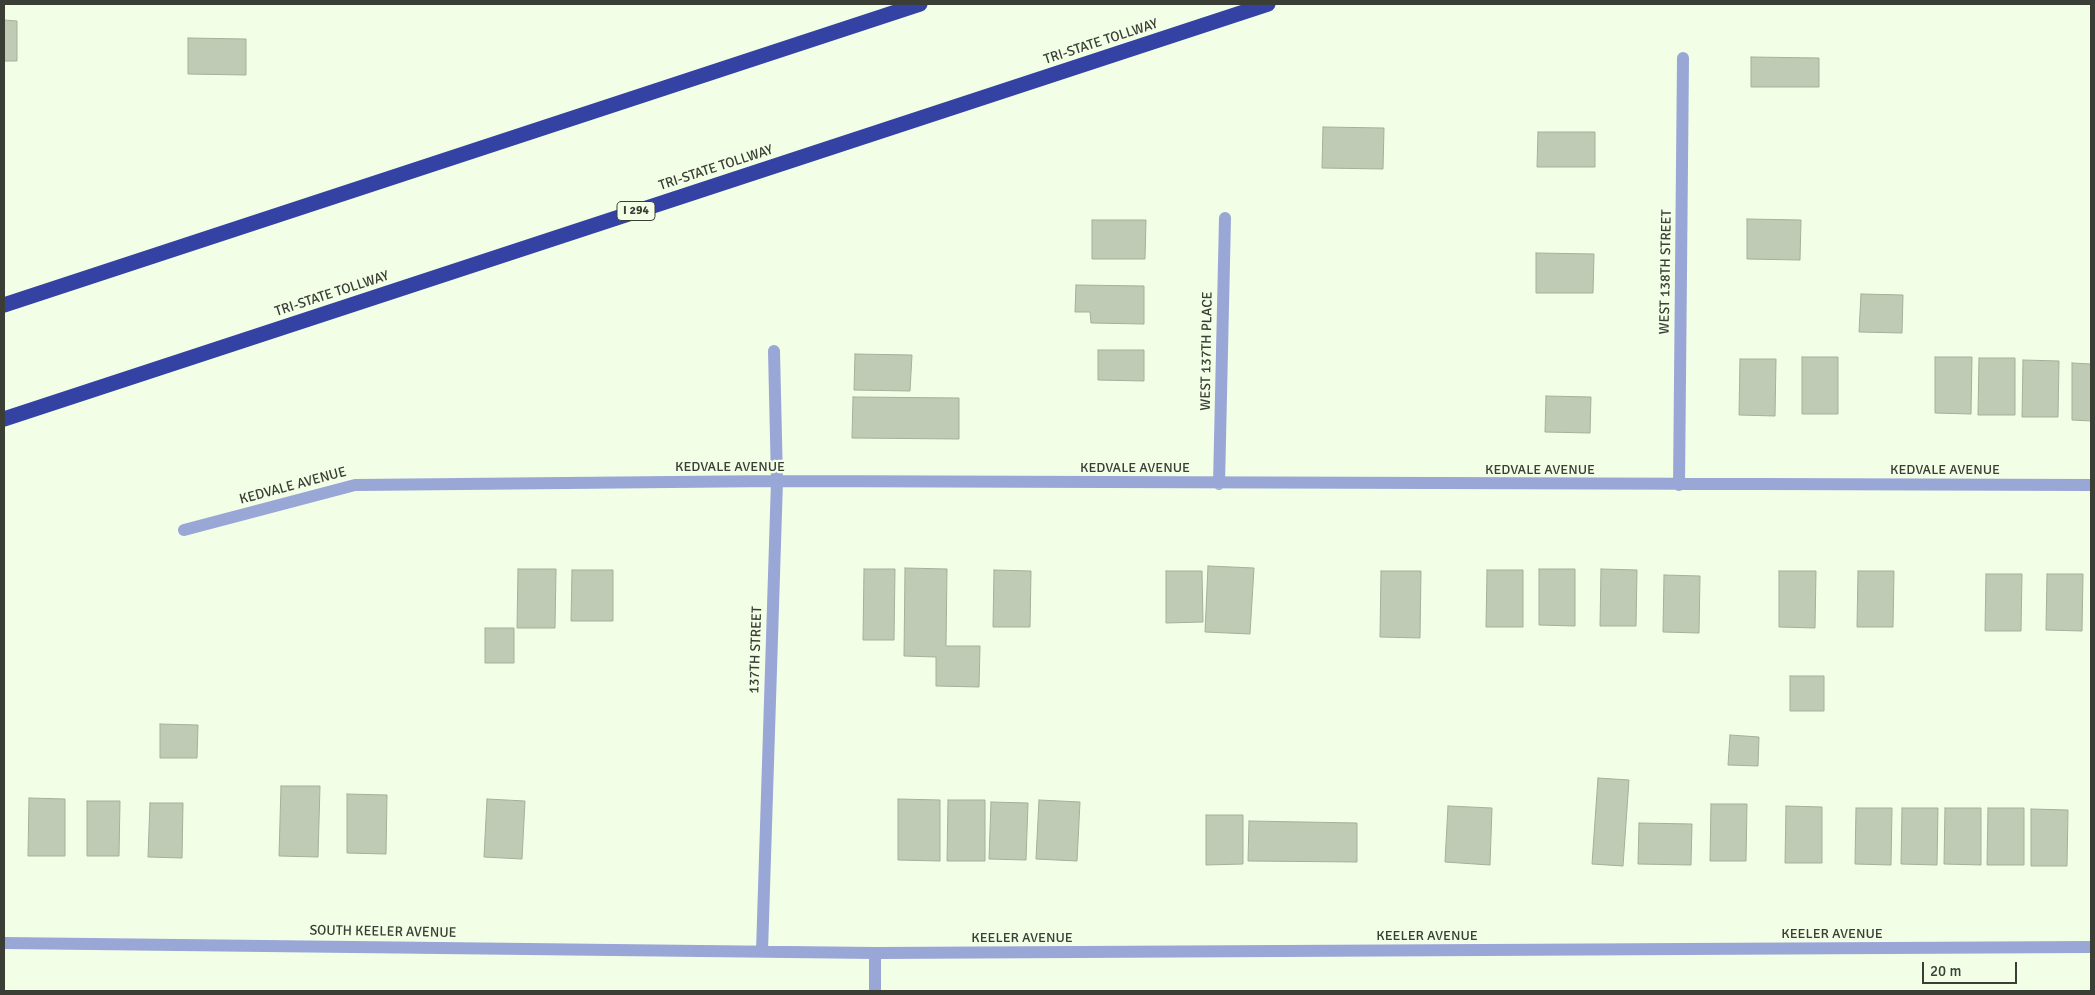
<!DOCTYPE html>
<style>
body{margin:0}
#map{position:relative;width:2095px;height:995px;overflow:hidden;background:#f3fee7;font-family:Signika,sans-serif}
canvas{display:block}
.frame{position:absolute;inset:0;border:5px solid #3a3e35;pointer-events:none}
.scale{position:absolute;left:1922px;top:962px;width:95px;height:22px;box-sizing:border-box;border:2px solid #3a3e35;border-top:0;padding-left:6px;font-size:15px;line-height:18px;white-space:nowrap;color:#3a3e35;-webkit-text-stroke:4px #f3fee7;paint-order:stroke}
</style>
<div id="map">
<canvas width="2095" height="995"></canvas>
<div class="frame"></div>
<div class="scale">20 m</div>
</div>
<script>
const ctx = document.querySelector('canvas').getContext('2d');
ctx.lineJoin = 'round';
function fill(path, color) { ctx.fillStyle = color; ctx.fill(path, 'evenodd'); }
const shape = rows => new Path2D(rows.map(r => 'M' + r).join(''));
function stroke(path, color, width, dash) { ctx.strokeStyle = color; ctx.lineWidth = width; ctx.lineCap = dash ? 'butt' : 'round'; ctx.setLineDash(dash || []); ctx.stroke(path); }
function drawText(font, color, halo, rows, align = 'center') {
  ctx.font = font + ' Signika,sans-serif'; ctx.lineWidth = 4.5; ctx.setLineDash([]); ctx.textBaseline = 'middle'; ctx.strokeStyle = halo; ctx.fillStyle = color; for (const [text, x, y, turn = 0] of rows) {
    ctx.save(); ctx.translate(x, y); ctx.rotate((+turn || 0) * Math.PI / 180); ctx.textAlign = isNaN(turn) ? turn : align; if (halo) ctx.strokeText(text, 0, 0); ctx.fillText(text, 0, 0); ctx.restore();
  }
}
const building = shape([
 [4,20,17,21,17,61,4,61,4,20],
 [188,38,246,39,246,75,188,74,188,38],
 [1751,57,1819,58,1819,87,1751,87,1751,57],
 [1323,127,1384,128,1383,169,1322,168,1323,127],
 [1538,132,1595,132,1595,167,1537,167,1538,132],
 [1747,219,1801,220,1800,260,1747,259,1747,219],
 [1092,220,1146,220,1145,259,1092,259,1092,220],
 [1536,253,1594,254,1593,293,1536,293,1536,253],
 [1076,285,1144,286,1144,324,1091,323,1090,312,1075,312,1076,285],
 [1861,294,1903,295,1902,333,1859,332,1861,294],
 [1098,350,1144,350,1144,381,1098,380,1098,350],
 [855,354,912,355,910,391,854,390,855,354],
 [1802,357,1838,357,1838,414,1802,414,1802,357],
 [1935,357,1972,357,1971,414,1935,413,1935,357],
 [1979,358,2015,358,2015,415,1978,415,1979,358],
 [1740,359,1776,359,1775,416,1739,415,1740,359],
 [2023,360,2059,361,2058,417,2022,417,2023,360],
 [2072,363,2091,364,2091,421,2072,420,2072,363],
 [1546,396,1591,397,1590,433,1545,432,1546,396],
 [853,397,959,398,959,439,852,438,853,397],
 [1208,566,1254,568,1250,634,1205,632,1208,566],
 [905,568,947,569,946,646,980,646,979,687,936,686,936,657,904,656,905,568],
 [518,569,556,569,555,628,517,628,518,569],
 [864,569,895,569,894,640,863,640,864,569],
 [1539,569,1575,569,1575,626,1539,625,1539,569],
 [1601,569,1637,570,1636,626,1600,626,1601,569],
 [572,570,613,570,613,621,571,621,572,570],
 [994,570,1031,571,1030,627,993,627,994,570],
 [1487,570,1523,570,1523,627,1486,627,1487,570],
 [1166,571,1202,571,1203,622,1166,623,1166,571],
 [1381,571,1421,571,1420,638,1380,637,1381,571],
 [1779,571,1816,571,1815,628,1779,627,1779,571],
 [1858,571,1894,571,1893,627,1857,627,1858,571],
 [1986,574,2022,574,2021,631,1985,631,1986,574],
 [2047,574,2083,574,2082,631,2046,630,2047,574],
 [1664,575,1700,576,1699,633,1663,632,1664,575],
 [485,628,514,628,514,663,485,663,485,628],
 [1790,676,1824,676,1824,711,1790,711,1790,676],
 [160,724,198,725,197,758,160,758,160,724],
 [1730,735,1759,737,1758,766,1728,765,1730,735],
 [1598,778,1629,780,1623,866,1592,864,1598,778],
 [281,786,320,786,318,857,279,856,281,786],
 [347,794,387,795,386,854,347,853,347,794],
 [29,798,65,799,65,856,28,856,29,798],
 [487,799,525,801,522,859,484,857,487,799],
 [898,799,940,800,940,861,898,860,898,799],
 [948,800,985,800,985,861,947,861,948,800],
 [1039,800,1080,802,1077,861,1036,859,1039,800],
 [87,801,120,801,119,856,87,856,87,801],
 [991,802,1028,803,1026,860,989,859,991,802],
 [150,803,183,803,182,858,148,857,150,803],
 [1711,804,1747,804,1746,861,1710,861,1711,804],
 [1448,806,1492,808,1490,865,1445,862,1448,806],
 [1786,806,1822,807,1822,863,1785,863,1786,806],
 [1856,808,1892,808,1891,865,1855,864,1856,808],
 [1902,808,1938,808,1937,865,1901,864,1902,808],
 [1945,808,1981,808,1981,865,1944,864,1945,808],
 [1988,808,2024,808,2024,865,1987,865,1988,808],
 [2031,809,2068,810,2067,866,2031,866,2031,809],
 [1206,815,1243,815,1243,864,1206,865,1206,815],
 [1249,821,1357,823,1357,862,1248,861,1249,821],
 [1639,823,1692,824,1691,865,1638,864,1639,823]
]);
fill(building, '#c0cbb5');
stroke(building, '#a5b09a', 1);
stroke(shape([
 [1219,484,1225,218],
 [1679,485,1683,58],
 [184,530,355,485,777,481,2091,485],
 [4,943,875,953,2091,947],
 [762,951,777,481,774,351],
 [875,991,875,953]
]), '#99a7d6', 12);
stroke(shape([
 [4,305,920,4],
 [4,419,1268,4]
]), '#3442a4', 15);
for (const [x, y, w] of [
 [636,211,38]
]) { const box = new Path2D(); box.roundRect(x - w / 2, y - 9.5, w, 19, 4); ctx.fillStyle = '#f3fee7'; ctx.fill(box); stroke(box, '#3a3e35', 1); }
drawText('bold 12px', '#3a3e35', null, [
 ["I 294",636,211]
]);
drawText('14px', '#3a3e35', '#f3fee7', [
 ["TRI-STATE TOLLWAY",1101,42,-18],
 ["TRI-STATE TOLLWAY",716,168,-18],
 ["WEST 138TH STREET",1666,272,-89],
 ["TRI-STATE TOLLWAY",332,294,-18],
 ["WEST 137TH PLACE",1207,351,-89],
 ["KEDVALE AVENUE",730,467],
 ["KEDVALE AVENUE",1135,468],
 ["KEDVALE AVENUE",1540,470],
 ["KEDVALE AVENUE",1945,470],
 ["KEDVALE AVENUE",293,486,-15],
 ["137TH STREET",756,650,-88],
 ["SOUTH KEELER AVENUE",383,932,1],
 ["KEELER AVENUE",1832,934],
 ["KEELER AVENUE",1427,936],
 ["KEELER AVENUE",1022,938]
]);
</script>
